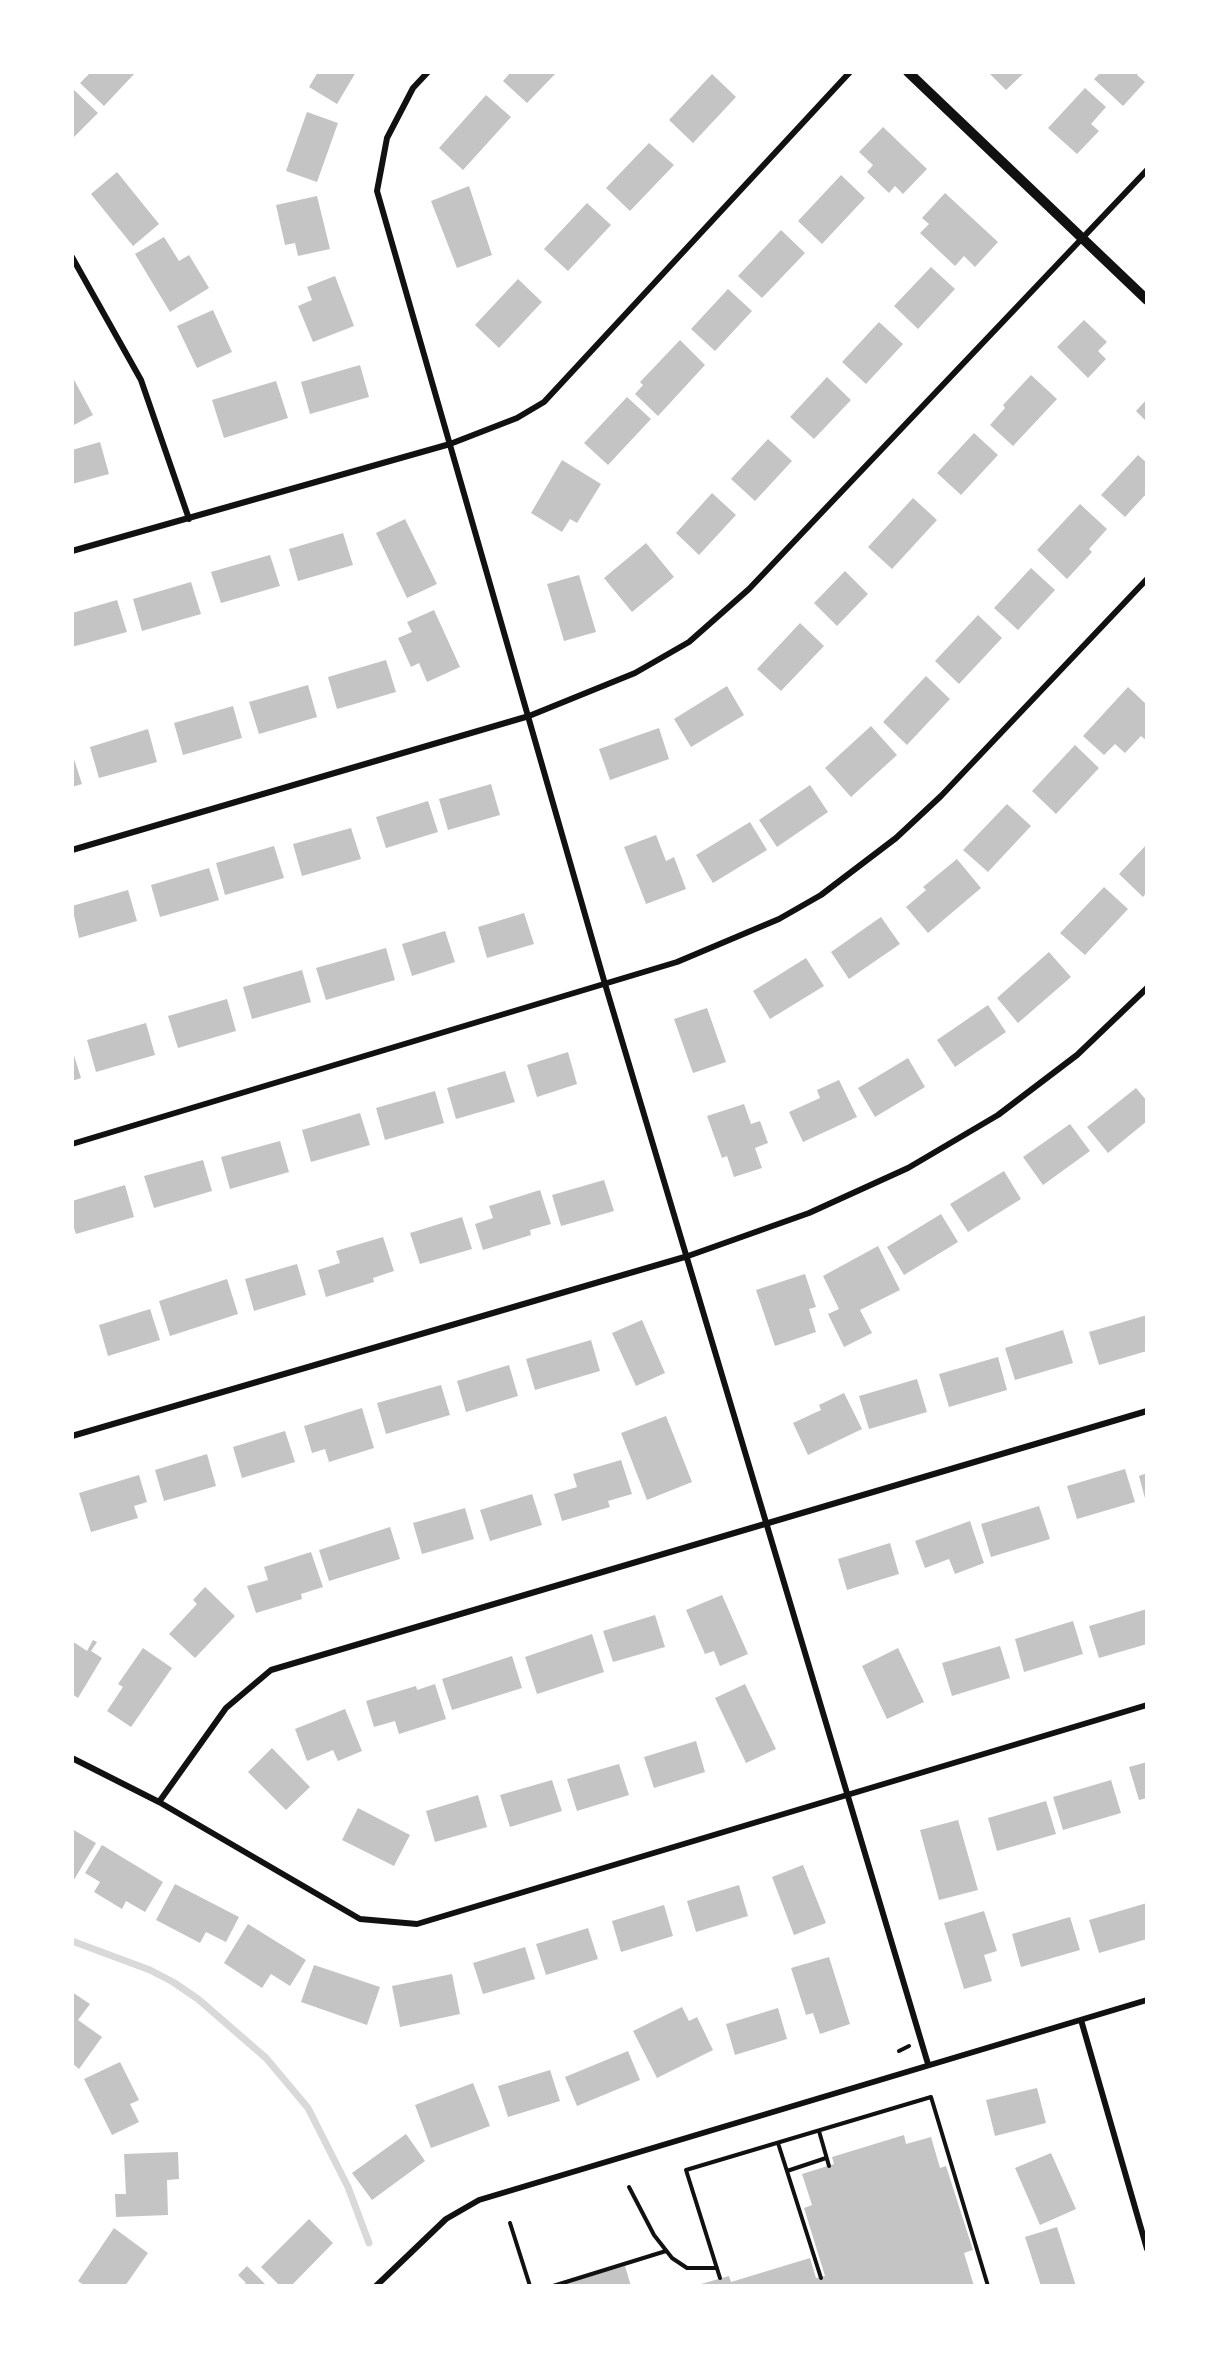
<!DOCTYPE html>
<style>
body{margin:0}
#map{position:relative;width:1219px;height:2358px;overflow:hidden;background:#fff;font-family:Helvetica,sans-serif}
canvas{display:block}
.frame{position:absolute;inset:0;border:74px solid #fff;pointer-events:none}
</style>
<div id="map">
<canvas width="1219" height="2358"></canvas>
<div class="frame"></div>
</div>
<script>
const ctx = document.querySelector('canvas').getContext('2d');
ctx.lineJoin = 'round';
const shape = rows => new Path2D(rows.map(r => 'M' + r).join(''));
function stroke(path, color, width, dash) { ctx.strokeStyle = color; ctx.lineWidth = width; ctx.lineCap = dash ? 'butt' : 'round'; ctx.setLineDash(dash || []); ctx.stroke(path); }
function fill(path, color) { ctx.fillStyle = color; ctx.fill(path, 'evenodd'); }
stroke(shape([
 [72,1941,150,1970,173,1982,198,1999,266,2058,308,2108,348,2187,369,2243]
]), '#d9d9d9', 7);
fill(shape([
 [91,72,136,72,104,106,80,83],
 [318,72,356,72,337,104,309,87],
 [511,72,557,72,527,103,503,81],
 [988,72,1025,72,1006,90],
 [1101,72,1140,72,1137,75,1145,82,1123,106,1094,79],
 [712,74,736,97,693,143,669,120],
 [1085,88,1106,107,1091,124,1099,131,1077,154,1048,128],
 [73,89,98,113,72,139,72,90],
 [486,95,511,117,463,170,439,148],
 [307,112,338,123,317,182,286,171],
 [883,127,927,169,903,194,895,186,889,193,867,172,873,165,859,152],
 [649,143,674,165,630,211,606,188],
 [117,172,159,224,133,246,91,194],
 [841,175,865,198,822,244,798,221],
 [469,186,492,255,457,268,431,201],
 [945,193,998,242,975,267,964,256,955,266,920,233,929,224,922,218],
 [317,196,330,249,298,256,295,243,285,245,276,205],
 [587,203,611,225,568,271,544,249],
 [781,230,805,253,762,298,738,276],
 [164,237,179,261,189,255,209,288,170,312,135,254],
 [931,267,955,289,918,329,894,306],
 [335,276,354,326,313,342,298,306,312,300,307,287],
 [518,279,542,302,499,348,475,325],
 [728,289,752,311,715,351,691,329],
 [213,310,232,352,197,368,177,326],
 [1084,320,1107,342,1098,351,1106,359,1088,378,1057,347],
 [879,322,903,344,866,384,842,362],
 [680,340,705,365,658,416,635,394,643,385,640,382],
 [360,365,369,397,310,414,301,382],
 [1031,375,1057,399,1013,446,990,425,1005,408,1003,405],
 [72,376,93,415,72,426],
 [827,377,851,400,814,439,790,417],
 [276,381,288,418,224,438,212,400],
 [627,397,651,419,608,465,584,443],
 [1147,399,1147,422,1136,411],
 [974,433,998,455,961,495,937,473],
 [768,439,792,461,755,501,731,479],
 [100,442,109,474,72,484,72,450],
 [1138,455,1147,463,1147,493,1125,517,1101,495],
 [562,460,601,484,577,523,570,519,562,532,531,513],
 [712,493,736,515,699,555,676,533],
 [913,498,937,520,892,569,868,547],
 [1080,504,1107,529,1089,549,1092,552,1067,579,1037,550],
 [405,519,437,584,407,598,376,533],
 [343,533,353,565,298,581,289,549],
 [646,543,674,577,632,612,604,578],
 [270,555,280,586,221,603,211,572],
 [1031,568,1055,590,1018,630,994,608],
 [845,571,868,594,837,626,814,603],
 [579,575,596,632,564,641,547,584],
 [191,582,201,614,142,631,133,599],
 [117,600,127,632,72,647,72,613],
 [434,610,460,667,427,682,419,663,411,667,398,638,412,632,407,622],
 [978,615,1002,638,959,684,935,661],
 [800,623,824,646,781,691,757,669],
 [386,660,396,692,337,709,328,677],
 [926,676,950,699,907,745,883,722],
 [308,685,317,717,259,734,249,702],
 [727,686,744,715,691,747,674,719],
 [1128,687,1147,705,1147,741,1141,736,1125,753,1115,744,1104,755,1083,736],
 [233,706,242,738,183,755,174,723],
 [871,726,897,755,851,797,825,768],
 [659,728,669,759,610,780,599,749],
 [148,729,157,762,99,778,90,747],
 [1075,745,1099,768,1056,814,1032,791],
 [72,753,82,784,72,787],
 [491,784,500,815,448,830,439,799],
 [810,785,828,812,777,847,759,820],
 [428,801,438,832,386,848,376,817],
 [1007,804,1031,826,988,872,963,850],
 [750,822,767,850,713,883,696,855],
 [351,828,361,859,302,876,293,844],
 [656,835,666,861,674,857,686,889,646,904,624,847],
 [1147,844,1147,892,1143,897,1119,874],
 [274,846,284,878,225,895,216,863],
 [957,859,981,888,928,933,906,907,926,890,923,887],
 [209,868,219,900,160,917,151,885],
 [1104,887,1128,909,1085,955,1060,933],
 [128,890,137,921,79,938,72,906],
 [524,913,534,944,487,958,478,927],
 [881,917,900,944,849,979,831,952],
 [445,931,455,962,412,976,402,944],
 [386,948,395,980,326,1000,316,968],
 [1049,952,1071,977,1018,1023,997,998],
 [806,958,824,986,770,1019,753,991],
 [302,970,311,1002,252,1019,243,987],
 [227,999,236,1031,178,1048,168,1016],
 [988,1005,1006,1032,955,1067,937,1040],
 [707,1008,726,1062,693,1073,674,1019],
 [146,1023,155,1055,96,1072,87,1040],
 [72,1049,81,1078,72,1081],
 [568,1052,577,1084,537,1097,527,1065],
 [908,1058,925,1087,875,1117,858,1088],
 [505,1071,515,1102,456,1119,447,1088],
 [839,1080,857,1117,803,1142,789,1112,820,1098,817,1090],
 [1136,1088,1147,1101,1147,1121,1108,1153,1087,1127],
 [435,1091,444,1123,385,1140,376,1108],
 [744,1104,751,1124,760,1121,768,1143,755,1148,762,1168,734,1177,727,1156,722,1158,707,1116],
 [360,1113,370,1145,311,1162,302,1130],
 [1070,1124,1090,1151,1043,1185,1023,1157],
 [280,1141,289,1172,230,1189,221,1157],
 [203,1160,212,1191,154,1208,144,1176],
 [1004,1171,1021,1199,968,1232,950,1204],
 [604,1180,614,1211,561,1226,552,1195],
 [125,1185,134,1217,76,1234,72,1222,72,1201],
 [540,1190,551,1224,530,1230,531,1235,483,1250,475,1224,493,1218,489,1206],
 [941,1214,958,1242,904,1275,887,1247],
 [462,1217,472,1249,420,1264,410,1233],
 [383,1237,394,1271,373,1278,374,1282,326,1297,318,1270,340,1263,336,1251],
 [878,1246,900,1290,860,1310,872,1333,844,1347,828,1314,839,1309,823,1276],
 [297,1264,306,1295,254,1311,245,1279],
 [805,1274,816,1307,809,1309,816,1332,775,1346,756,1290],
 [227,1279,238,1314,170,1336,159,1301],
 [150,1309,160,1340,108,1356,99,1325],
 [1147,1315,1147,1351,1099,1365,1089,1332],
 [642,1320,665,1373,636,1386,612,1333],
 [1063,1330,1073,1363,1015,1380,1005,1348],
 [591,1340,600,1371,535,1390,526,1359],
 [998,1357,1007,1390,949,1407,939,1374],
 [509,1365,518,1396,466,1412,457,1381],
 [917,1379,927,1412,869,1429,859,1396],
 [441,1385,450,1415,386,1434,377,1403],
 [844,1393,862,1429,808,1455,793,1423,821,1410,819,1405],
 [362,1408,374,1448,329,1462,325,1449,312,1453,304,1426],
 [666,1416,692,1482,647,1500,621,1433],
 [285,1431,295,1462,242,1478,233,1447],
 [207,1454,216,1486,164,1501,155,1470],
 [621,1460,632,1494,608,1501,610,1507,562,1521,554,1494,577,1487,573,1474],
 [1125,1469,1135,1502,1077,1519,1067,1486],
 [1147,1473,1147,1502,1146,1502,1139,1476],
 [139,1475,147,1502,134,1506,138,1518,91,1532,79,1493],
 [532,1494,542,1525,490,1541,480,1510],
 [1039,1506,1050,1539,991,1557,981,1524],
 [465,1508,474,1539,422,1554,413,1523],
 [970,1521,984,1563,955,1574,949,1559,925,1568,915,1541],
 [390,1527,400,1559,329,1581,319,1550],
 [890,1543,899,1574,847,1590,838,1559],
 [311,1552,323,1587,301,1594,302,1599,256,1613,247,1586,268,1580,264,1567],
 [205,1587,235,1616,195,1658,169,1634,197,1604,193,1600],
 [722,1595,748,1654,720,1666,714,1651,705,1654,686,1610],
 [1147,1609,1147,1644,1099,1658,1089,1626],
 [655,1615,665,1647,613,1662,603,1631],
 [1073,1621,1083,1654,1024,1672,1015,1639],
 [592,1634,604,1672,537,1694,525,1657],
 [93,1640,97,1642,91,1651,102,1658,78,1698,72,1694,72,1641,87,1651],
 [1000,1646,1010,1678,952,1696,942,1663],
 [143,1648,172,1668,131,1727,107,1711,123,1687,118,1684],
 [898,1648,924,1702,887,1719,862,1666],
 [512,1656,522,1688,452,1710,442,1679],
 [435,1684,446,1719,399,1734,395,1721,374,1727,366,1701,416,1686,417,1690],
 [745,1684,776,1749,746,1763,715,1698],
 [345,1709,362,1751,338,1761,333,1750,307,1761,295,1729],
 [696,1741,705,1772,654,1788,644,1757],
 [272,1748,310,1787,286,1810,248,1772],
 [1147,1762,1147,1798,1139,1800,1129,1767],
 [619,1764,629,1795,577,1811,567,1779],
 [552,1780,562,1811,510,1827,500,1795],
 [1111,1780,1121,1813,1063,1830,1053,1797],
 [478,1795,487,1827,435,1842,426,1811],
 [1046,1801,1056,1834,997,1851,988,1818],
 [358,1808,410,1835,394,1866,342,1840],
 [958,1820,978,1890,939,1900,920,1830],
 [72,1829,96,1843,72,1883],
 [102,1845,163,1882,145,1912,126,1901,122,1909,94,1892,100,1882,85,1873],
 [803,1865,826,1923,794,1935,772,1877],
 [175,1884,239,1917,226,1942,206,1932,200,1943,156,1920],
 [739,1885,748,1916,696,1932,687,1901],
 [1147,1903,1147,1939,1099,1953,1089,1920],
 [664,1905,673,1936,621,1952,612,1921],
 [984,1911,997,1951,984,1955,992,1981,964,1989,944,1923],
 [1070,1917,1080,1950,1021,1967,1012,1934],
 [248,1924,306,1960,290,1986,271,1974,262,1988,224,1963],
 [588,1928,598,1959,546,1975,536,1944],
 [525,1947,535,1979,483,1994,473,1963],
 [829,1957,850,2024,820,2034,813,2013,806,2015,791,1968],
 [314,1965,380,1987,367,2025,301,2002],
 [452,1974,460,2014,400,2027,392,1986],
 [72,1992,90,2004,78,2020,102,2037,79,2069,72,2063],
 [682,2007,689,2021,697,2017,713,2050,657,2078,633,2031],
 [778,2008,787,2039,735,2055,726,2024],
 [628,2051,640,2080,577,2106,565,2077],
 [120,2062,139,2100,130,2104,139,2122,112,2135,84,2079],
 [550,2070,560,2101,508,2117,498,2086],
 [473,2083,490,2126,431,2148,415,2105],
 [1037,2088,1046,2123,995,2136,986,2100],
 [406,2134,425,2161,372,2200,352,2173],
 [904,2135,906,2144,931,2137,940,2168,946,2166,973,2250,964,2253,974,2286,694,2286,729,2276,731,2282,810,2258,816,2278,825,2276,804,2208,812,2205,802,2174,834,2164,832,2157],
 [178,2152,179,2179,167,2180,168,2215,116,2217,115,2194,126,2194,124,2154],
 [1051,2153,1076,2209,1040,2225,1015,2168],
 [309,2219,333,2243,291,2286,280,2286,261,2267],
 [1057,2227,1076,2286,1041,2286,1025,2237],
 [114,2228,148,2253,125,2286,85,2286,78,2281],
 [247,2266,267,2286,242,2286,246,2283,238,2275],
 [625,2266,631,2286,561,2286,561,2285]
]), '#c4c4c4');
stroke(shape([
 [899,2051,909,2046],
 [819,2131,829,2166],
 [778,2143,821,2278],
 [787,2171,826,2158],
 [629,2187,654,2235,672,2258,687,2268,717,2268],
 [510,2223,530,2286],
 [720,2278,686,2170,931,2097,988,2286],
 [553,2286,666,2251]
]), '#111', 4);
stroke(shape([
 [428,72,413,88,387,138,377,191,605,984,928,2064],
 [72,257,141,380,189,519],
 [72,551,450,444,517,418,544,402,850,72],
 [72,850,529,716,635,673,689,642,749,589,1147,170],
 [72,1144,677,962,779,919,821,895,896,838,941,796,1147,579],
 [72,1436,688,1256,809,1213,908,1168,998,1115,1077,1055,1147,988],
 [72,1758,159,1802,360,1919,417,1924,1147,1705],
 [159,1802,226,1708,271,1670,1147,1411],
 [1081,2020,1147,2249],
 [376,2286,446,2219,479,2200,1147,2000]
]), '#111', 6);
stroke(shape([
 [908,72,1147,300]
]), '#111', 10);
</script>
